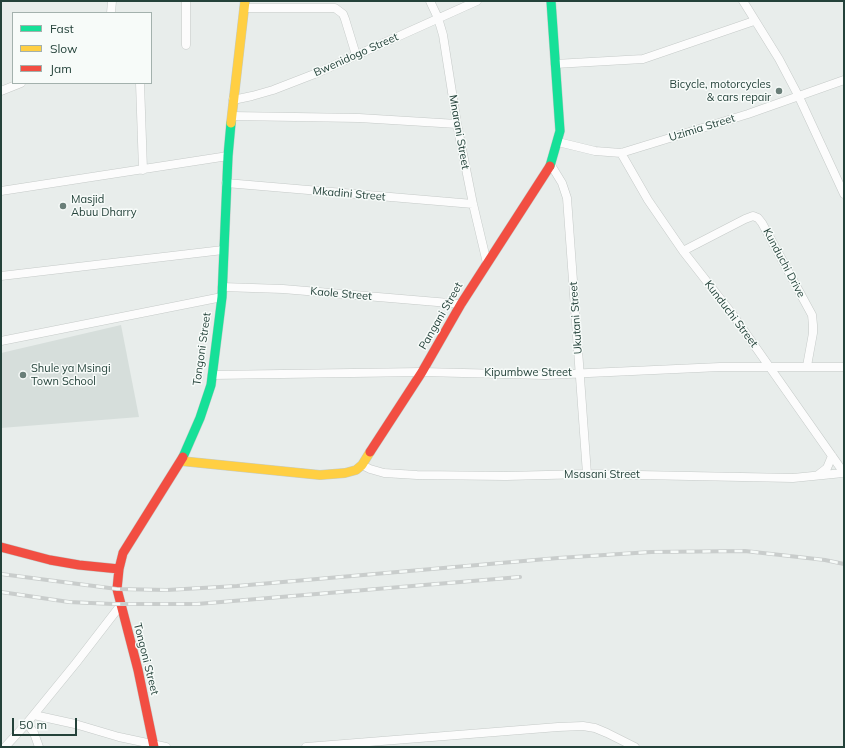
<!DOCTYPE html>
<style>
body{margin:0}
#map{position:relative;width:845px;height:748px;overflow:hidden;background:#e8edeb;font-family:Mulish,sans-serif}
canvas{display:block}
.frame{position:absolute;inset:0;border:2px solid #24423a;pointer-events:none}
.legend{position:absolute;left:12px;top:12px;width:140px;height:72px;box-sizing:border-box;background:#f7fbf9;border:1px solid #a3b1ad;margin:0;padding:5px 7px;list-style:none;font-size:12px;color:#24423a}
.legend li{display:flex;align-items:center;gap:8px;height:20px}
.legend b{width:20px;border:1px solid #a3b1ad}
.scale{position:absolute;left:12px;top:718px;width:65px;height:18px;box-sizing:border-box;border:2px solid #24423a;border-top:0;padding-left:5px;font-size:12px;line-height:14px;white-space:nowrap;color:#24423a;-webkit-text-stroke:3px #f7fbf9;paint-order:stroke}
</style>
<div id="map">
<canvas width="845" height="748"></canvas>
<div class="frame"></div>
<ul class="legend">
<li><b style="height:5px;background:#16e098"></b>Fast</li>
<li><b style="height:5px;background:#ffcf43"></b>Slow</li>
<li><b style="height:5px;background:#f24e42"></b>Jam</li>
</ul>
<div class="scale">50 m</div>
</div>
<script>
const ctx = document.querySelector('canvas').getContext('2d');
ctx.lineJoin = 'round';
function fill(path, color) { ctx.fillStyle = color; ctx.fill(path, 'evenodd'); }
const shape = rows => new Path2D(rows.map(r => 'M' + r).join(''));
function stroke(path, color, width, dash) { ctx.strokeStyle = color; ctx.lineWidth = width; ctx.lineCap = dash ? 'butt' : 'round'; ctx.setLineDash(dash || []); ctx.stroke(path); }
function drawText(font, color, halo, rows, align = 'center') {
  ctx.font = font + ' Mulish,sans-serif'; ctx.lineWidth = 3; ctx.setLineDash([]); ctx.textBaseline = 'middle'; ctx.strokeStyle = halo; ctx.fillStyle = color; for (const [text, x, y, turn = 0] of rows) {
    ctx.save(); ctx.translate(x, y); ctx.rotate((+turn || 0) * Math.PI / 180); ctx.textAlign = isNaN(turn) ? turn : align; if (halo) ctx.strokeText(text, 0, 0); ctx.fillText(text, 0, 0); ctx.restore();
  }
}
fill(shape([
 [121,325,139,417,1,428,1,353]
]), '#d6dedb');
const street = shape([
 [186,1,186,45],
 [430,1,438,18,443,35,457,124,473,204,487,263],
 [743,1,779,59,799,97,844,194],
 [244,8,335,8,343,14,345,19,356,55],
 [111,13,112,1],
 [555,64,643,59,754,21],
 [140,83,143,170],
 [1,91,21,83],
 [233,100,252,96,273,90,317,73,477,1],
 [232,116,359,118,457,124],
 [558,142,595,151,621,153,748,114,844,80],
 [621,153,648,200,683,251,733,315,844,473],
 [551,165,562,183,567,198,587,474],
 [226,183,473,204],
 [1,191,228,156],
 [683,251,745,219,753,216,758,218,762,223,812,315,813,325,813,333,807,366],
 [1,276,223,250],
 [222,287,283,289,461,304],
 [1,341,222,297],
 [212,375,422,372,545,375,720,367,844,367],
 [362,465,370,469,384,473,417,475,506,476,587,474,793,478,843,473],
 [818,475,827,468,832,456],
 [34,715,75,724,119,737,166,747],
 [27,723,34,733,39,747],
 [5,747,27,723,76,663,120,606],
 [306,747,558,727,583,726,595,728,607,733,635,747]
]);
const fast = shape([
 [550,166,560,131,551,1],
 [183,457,200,418,211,385,222,297,228,156,231,123]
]);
const slow = shape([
 [231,123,245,1],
 [181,461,320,475,345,473,356,470,362,465,370,452]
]);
const jam = shape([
 [370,452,422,372,461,304,550,166],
 [1,547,50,560,79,565,119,569],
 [154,747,138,670,117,589,119,569,123,553,183,457]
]);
stroke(street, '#c5cac8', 9);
stroke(fast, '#c3cbc8', 10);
stroke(slow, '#c3cbc8', 10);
stroke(jam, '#c3cbc8', 10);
stroke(street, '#fcfcfc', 8);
stroke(fast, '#16e098', 9);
stroke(slow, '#ffcf43', 9);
stroke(jam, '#f24e42', 9);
const rail = shape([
 [1,574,117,589,167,590,237,586,558,558,651,552,745,551,825,560,844,564],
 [1,592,69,602,113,604,197,604,520,577]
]);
stroke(rail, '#c9cdcc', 4);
stroke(rail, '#f7fbf9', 2.5, [8]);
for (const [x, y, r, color] of [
 [779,91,4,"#697e78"],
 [63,206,4,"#697e78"],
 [23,375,4,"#697e78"]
]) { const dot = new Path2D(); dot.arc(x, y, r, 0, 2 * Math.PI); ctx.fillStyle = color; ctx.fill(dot); stroke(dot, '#f7fbf9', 1.5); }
drawText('11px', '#24423a', '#f7fbf9', [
 ["Bwenidogo Street",356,55,-24],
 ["Uzimia Street",702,128,-17],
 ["Mnarani Street",459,132,80],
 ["Mkadini Street",349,194,5],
 ["Kunduchi Drive",784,263,62],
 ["Kaole Street",341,294,5],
 ["Kunduchi Street",731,314,53],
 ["Pangani Street",441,316,-60],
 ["Ukutani Street",576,318,-94],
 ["Tongoni Street",202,349,-82],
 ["Kipumbwe Street",528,373],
 ["Msasani Street",602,475],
 ["Tongoni Street",146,659,76]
]);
drawText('11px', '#24423a', '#f7fbf9', [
 ["Bicycle, motorcycles",771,85,"right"],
 ["& cars repair",771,98,"right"],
 ["Masjid",71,200],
 ["Abuu Dharry",71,213],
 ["Shule ya Msingi",31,369],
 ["Town School",31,382]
], 'left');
</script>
